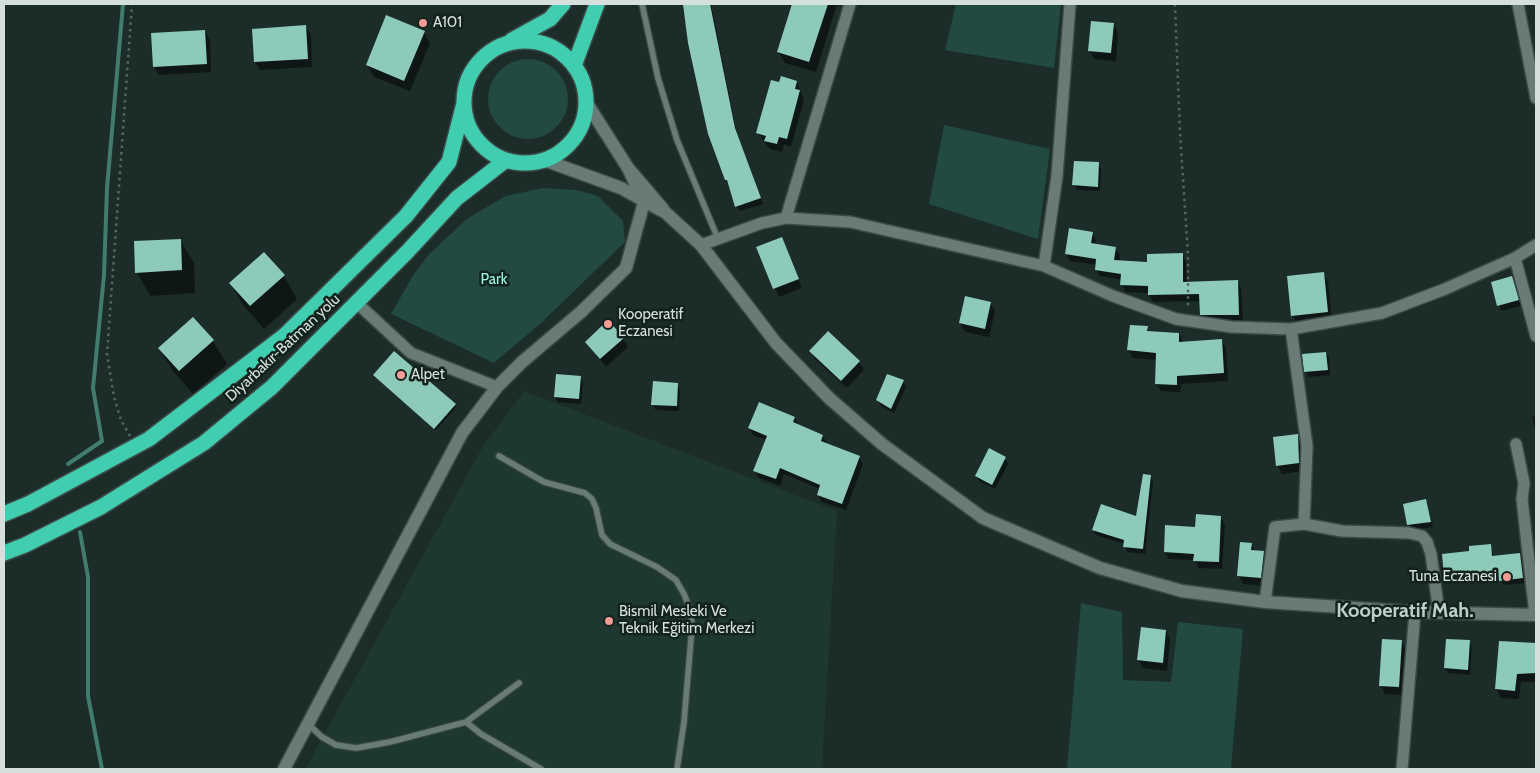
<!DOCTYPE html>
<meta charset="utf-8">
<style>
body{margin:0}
#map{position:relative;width:1540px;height:773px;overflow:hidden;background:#1c2c28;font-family:Cabin,sans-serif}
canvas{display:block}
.frame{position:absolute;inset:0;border:5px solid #d5e0dd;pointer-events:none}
</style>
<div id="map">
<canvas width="1540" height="773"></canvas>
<div class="frame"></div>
</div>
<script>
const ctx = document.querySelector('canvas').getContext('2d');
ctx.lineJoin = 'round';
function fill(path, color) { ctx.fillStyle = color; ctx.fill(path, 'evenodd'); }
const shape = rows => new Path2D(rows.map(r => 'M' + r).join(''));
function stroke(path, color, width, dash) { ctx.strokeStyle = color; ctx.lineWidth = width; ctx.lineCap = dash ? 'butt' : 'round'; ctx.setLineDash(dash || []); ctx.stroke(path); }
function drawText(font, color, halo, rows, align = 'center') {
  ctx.font = font + ' Cabin,sans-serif'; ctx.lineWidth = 5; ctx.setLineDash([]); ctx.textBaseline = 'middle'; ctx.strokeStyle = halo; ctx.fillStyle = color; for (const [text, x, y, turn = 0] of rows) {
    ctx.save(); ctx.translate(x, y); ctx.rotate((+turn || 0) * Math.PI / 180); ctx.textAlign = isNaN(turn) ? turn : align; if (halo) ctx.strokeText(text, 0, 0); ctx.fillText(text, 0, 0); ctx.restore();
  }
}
fill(shape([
 [524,391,837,511,822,769,305,769,483,446]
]), '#1e3730');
fill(shape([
 [956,4,1061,4,1054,68,945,50],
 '488 99a40 40 0 1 1 80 0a40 40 0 1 1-80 0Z',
 [944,125,1050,149,1038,239,929,204],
 [543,188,576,190,598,196,623,221,625,242,540,324,494,363,391,314,412,277,429,254,468,218,506,196],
 [1081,603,1122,612,1123,680,1171,682,1178,622,1243,629,1231,769,1067,769]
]), '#224a40');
fill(shape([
 [684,4,711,4,737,134,763,204,740,211,736,206,709,133],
 [793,4,837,4,816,72,785,63,778,52],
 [1114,24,1118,33,1116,61,1094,59,1089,50],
 [306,27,311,35,312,67,260,70,255,62,253,30],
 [205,31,210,40,211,72,159,75,154,66],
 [424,32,430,43,410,91,374,77,367,65],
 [797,82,804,100,791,147,784,144,782,152,770,149,758,133],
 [1098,163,1101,169,1100,191,1077,190,1074,184],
 [1092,233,1096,240,1096,245,1115,248,1120,255,1119,261,1148,263,1182,254,1186,262,1187,283,1237,281,1241,288,1243,322,1205,322,1201,314,1200,301,1153,302,1149,293,1125,292,1122,280,1100,276,1096,269,1097,265,1070,261,1066,253],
 [782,238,802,288,779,297,758,248],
 [180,240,194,263,195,293,150,296,137,272],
 [1323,274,1328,282,1332,320,1297,324,1293,316],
 [284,276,297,299,264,329,244,306,230,283],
 [1511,277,1521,306,1501,311,1492,282],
 [990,303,995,311,989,337,965,332,960,323],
 [193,318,213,341,227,364,193,394,173,371,159,348],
 [1147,328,1150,333,1179,334,1183,343,1221,340,1226,348,1228,381,1181,384,1180,392,1161,391,1156,383,1157,360,1133,358,1128,350],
 [828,333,859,362,864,370,847,388,815,359,811,351],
 [623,338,628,347,606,367,586,342],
 [1326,353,1329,358,1330,375,1309,377,1306,371],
 [374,375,455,405,456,407,436,430],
 [580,377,583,382,581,404,558,402,555,397],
 [903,381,906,387,894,413,881,406,878,400],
 [677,384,680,389,679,411,656,410,652,405],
 [759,403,795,418,799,426,823,436,827,443,859,457,863,464,846,510,822,502,818,495,820,489,784,474,780,486,759,478,755,471,766,440,753,435,749,428],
 [1536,416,1536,432,1532,417],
 [1297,436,1302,444,1303,471,1282,474,1277,465],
 [989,450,1005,458,1008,464,995,489,979,481,976,476],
 [1150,476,1153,481,1145,554,1127,552,1125,544,1096,535,1093,530,1137,518],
 [1426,500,1433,527,1411,530,1404,505],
 [1221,517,1225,524,1222,569,1199,568,1195,560,1169,559,1165,552,1196,528],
 [1251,544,1255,551,1263,552,1268,560,1265,586,1243,584,1239,576],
 [1490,546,1494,557,1520,554,1523,559,1525,583,1503,585,1500,577,1449,582,1446,577],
 [1166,631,1170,639,1167,671,1143,668,1138,659],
 [1447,640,1469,641,1472,647,1470,675,1448,673,1445,668],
 [1401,641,1406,649,1403,695,1385,694,1380,685],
 [1501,642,1536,644,1536,682,1521,682,1519,699,1501,698,1496,689]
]), '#0007');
stroke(shape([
 [68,464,102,441,93,388,104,275,107,188,123,4],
 [80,532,88,577,88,696,102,769]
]), '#427c6d', 4);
fill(shape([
 [683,4,710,4,735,128,761,198,735,207,727,180,725,180,708,134,688,43],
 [792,4,828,4,809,62,777,52],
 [386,15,425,31,404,81,366,65],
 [1091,21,1114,23,1111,53,1088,51],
 [306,25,308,59,254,62,252,29],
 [205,30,207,64,153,67,151,33],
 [781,76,797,81,795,89,800,90,787,139,779,137,777,144,764,141,766,136,756,133,771,80,779,82],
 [1074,161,1099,162,1098,187,1072,185],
 [1069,228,1093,232,1091,243,1116,247,1114,260,1147,262,1147,254,1183,253,1183,282,1238,280,1239,315,1200,315,1199,294,1148,295,1148,286,1120,285,1121,274,1095,270,1096,259,1065,254],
 [782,237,799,279,773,289,756,247],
 [181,239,182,270,135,273,134,241],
 [264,252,285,275,250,306,229,283],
 [1324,272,1328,312,1291,316,1287,276],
 [1512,276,1519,300,1497,306,1491,282],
 [965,296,991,302,985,329,959,323],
 [193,317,214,340,179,371,158,348],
 [608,320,624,338,600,359,585,342],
 [1130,325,1148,326,1147,331,1179,333,1179,342,1222,339,1224,373,1177,376,1177,385,1155,384,1156,353,1127,350],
 [828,331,860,361,841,381,809,351],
 [394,351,456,404,434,429,373,375],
 [1326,352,1328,370,1304,372,1302,354],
 [556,374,581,376,579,399,554,397],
 [887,374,904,380,891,409,876,400],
 [653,381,678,383,677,406,651,405],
 [759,402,795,417,793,422,823,435,821,441,860,456,842,504,817,495,820,485,780,468,776,479,753,471,767,436,748,428],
 [1298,434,1299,463,1276,466,1273,437],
 [989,448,1006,457,992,485,975,476],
 [1143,474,1151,475,1143,549,1123,547,1124,540,1092,530,1101,504,1136,516],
 [1426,499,1431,522,1407,525,1403,504],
 [1196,514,1221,516,1219,562,1193,561,1194,554,1164,552,1165,525,1195,527],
 [1240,542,1252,543,1251,550,1264,551,1261,578,1237,576],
 [1491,544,1492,556,1520,553,1523,578,1499,581,1498,572,1444,577,1442,554,1469,551,1469,546],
 [1141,627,1166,630,1163,663,1137,660],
 [1382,639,1402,640,1399,687,1379,686],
 [1446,639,1470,640,1468,670,1444,668],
 [1499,641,1536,643,1536,673,1517,674,1515,691,1495,689]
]), '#8ecab9');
const lane = shape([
 [642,4,658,78,677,140,718,239],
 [499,456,544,482,585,493,592,499,596,508,602,535,610,544,657,567,676,580,684,594,691,612,692,627,684,722,677,769],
 [466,722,481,734,541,769],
 [308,724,322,737,336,745,356,748,390,742,466,722,519,683]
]);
const street = shape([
 [1518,4,1536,98],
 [786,218,850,4],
 [701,245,762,223,786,218,850,222,1044,266,1113,296,1176,319,1232,327,1291,329,1382,313,1445,289,1515,258,1536,245],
 [1515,258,1536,336],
 [1044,266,1057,176,1070,4],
 [357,303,411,353,497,387],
 [1291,329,1307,446,1304,524],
 [1516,444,1524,483,1522,499,1535,615],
 [1265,602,1275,527,1304,524,1342,531,1409,533,1422,536,1427,542,1431,554,1439,613],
 [1402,769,1415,612]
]);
const secondary = shape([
 [586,102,628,168,663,209],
 [544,160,621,188,666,213,701,245,776,343,829,398,882,444,983,518,1100,568,1182,591,1265,602,1415,612,1536,615],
 [284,769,462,433,497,387,522,362,581,312,626,268,644,202,628,168]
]);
const highway = shape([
 [512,40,550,19,563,4],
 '464 102a61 61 0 1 1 122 0a61 61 0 1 1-122 0Z',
 [574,66,597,4],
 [4,514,28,504,149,439,284,336,406,216,449,162,464,103],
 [4,553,25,545,101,507,204,443,272,387,407,252,457,198,506,160]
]);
stroke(lane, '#3b4a46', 8);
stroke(street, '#3b4a46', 14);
stroke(secondary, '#3b4a46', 15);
stroke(highway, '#3b4a46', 18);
stroke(shape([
 [1175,4,1180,132,1188,255,1188,309],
 [130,436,121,420,114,397,107,354,132,4]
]), '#586662', 2.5, [2.5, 4]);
stroke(lane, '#697b76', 5.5);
stroke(street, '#697b76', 11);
stroke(secondary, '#697b76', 12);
stroke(highway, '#41cdaf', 15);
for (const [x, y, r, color] of [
 [423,23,5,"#f59c94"],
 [608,324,5,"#f59c94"],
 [401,375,5,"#f59c94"],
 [1507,577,5,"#f59c94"],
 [609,621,5,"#f59c94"]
]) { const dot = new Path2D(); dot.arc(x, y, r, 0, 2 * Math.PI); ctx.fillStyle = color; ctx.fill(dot); stroke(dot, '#12231e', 2); }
drawText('15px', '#d5e0dd', '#12231e', [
 ["A101",433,23],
 ["Kooperatif",618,315],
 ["Eczanesi",618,332],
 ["Alpet",411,375],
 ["Tuna Eczanesi",1497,577,"right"],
 ["Bismil Mesleki Ve",619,612],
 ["Teknik Eğitim Merkezi",619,629]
], 'left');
drawText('15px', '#98f5dd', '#12231e', [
 ["Park",494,280]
]);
drawText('15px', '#d5e0dd', '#12231e', [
 ["Diyarbakır-Batman yolu",283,348,-43]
]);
drawText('bold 20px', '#bbcfc9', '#12231e', [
 ["Kooperatif Mah.",1405,611]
]);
</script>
